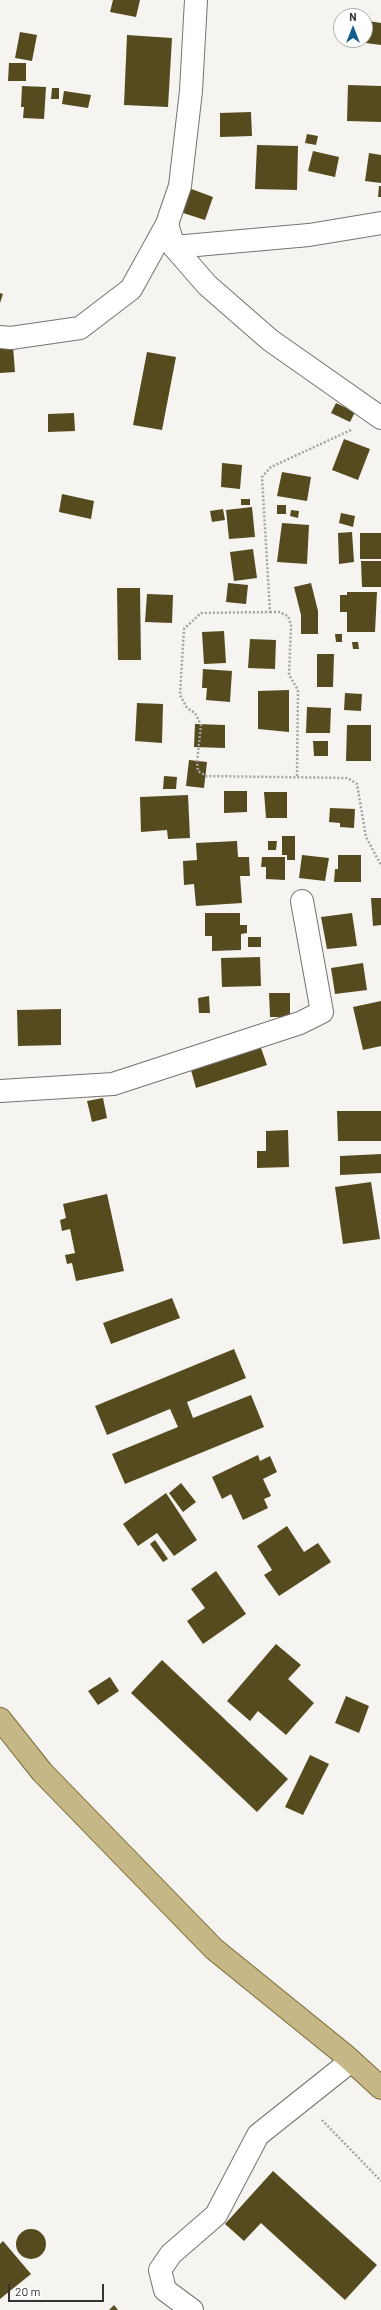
<!DOCTYPE html>
<style>
body{margin:0}
#map{position:relative;width:381px;height:2310px;overflow:hidden;background:#f5f4f0;font-family:Barlow,sans-serif}
canvas{display:block}
.north{position:absolute;left:333px;top:8px;width:40px;height:40px;box-sizing:border-box;background:#fff;border:1px solid #aeaead;border-radius:50%;rotate:0deg;font-size:11px;font-weight:700;line-height:16px;text-align:center;color:#343432}
.north::after{content:'';display:block;margin:auto;width:14px;height:18px;background:#115d90;clip-path:polygon(50% 0,100% 100%,50% 72%,0 100%)}
.scale{position:absolute;left:8px;top:2284px;width:96px;height:18px;box-sizing:border-box;border:2px solid #343432;border-top:0;padding-left:5px;font-size:12px;line-height:14px;white-space:nowrap;color:#343432;-webkit-text-stroke:3px #fff;paint-order:stroke}
</style>
<div id="map">
<canvas width="381" height="2310"></canvas>
<div class="north">N</div>
<div class="scale">20 m</div>
</div>
<script>
const ctx = document.querySelector('canvas').getContext('2d');
ctx.lineJoin = 'round';
function fill(path, color) { ctx.fillStyle = color; ctx.fill(path, 'evenodd'); }
const shape = rows => new Path2D(rows.map(r => 'M' + r).join(''));
function stroke(path, color, width, dash) { ctx.strokeStyle = color; ctx.lineWidth = width; ctx.lineCap = dash ? 'butt' : 'round'; ctx.setLineDash(dash || []); ctx.stroke(path); }
fill(shape([
 [113,0,140,0,136,17,110,12],
 [369,21,381,23,381,45,366,43],
 [20,32,37,35,32,61,15,58],
 [127,35,172,38,168,107,124,105],
 [9,63,26,63,26,81,8,81],
 [348,85,381,86,381,122,347,121],
 [22,86,46,87,44,119,23,118,24,107,21,107],
 [52,88,59,88,59,99,51,99],
 [64,91,91,95,88,108,62,104],
 [251,112,252,136,220,137,220,113],
 [307,134,318,136,316,145,305,143],
 [257,145,298,146,297,190,255,189],
 [313,151,339,157,335,177,308,171],
 [369,153,381,155,381,183,365,181],
 [379,186,381,186,381,197,378,197],
 [186,187,213,197,205,220,177,211],
 [0,293,3,294,0,303],
 [13,346,15,372,0,373,0,347],
 [147,352,176,357,162,430,133,425],
 [336,403,355,412,350,422,331,413],
 [74,413,75,431,48,432,48,414],
 [344,439,370,449,358,480,332,470],
 [222,463,242,465,240,489,221,487],
 [282,472,311,477,307,501,277,496],
 [62,494,94,501,91,519,59,512],
 [241,499,250,499,250,505,241,505],
 [277,505,286,505,286,514,277,514],
 [252,507,255,537,229,539,226,510],
 [223,509,225,520,212,522,210,511],
 [291,510,299,511,298,518,290,516],
 [341,513,355,516,353,527,339,523],
 [282,523,309,525,307,564,277,562],
 [352,532,354,562,339,564,338,533],
 [360,533,381,533,381,559,360,559],
 [253,549,257,578,234,581,230,552],
 [361,561,381,561,381,587,362,587],
 [228,583,248,585,246,604,226,602],
 [311,583,318,611,318,634,301,634,301,615,294,587],
 [117,588,140,588,141,660,118,660],
 [347,592,377,592,375,632,347,632,347,612,340,612,340,595,347,595],
 [147,594,173,595,172,623,145,622],
 [224,631,226,663,204,664,202,632],
 [335,634,342,634,342,642,336,642],
 [250,639,276,640,275,669,248,668],
 [352,642,358,642,359,649,353,649],
 [317,654,334,654,333,687,317,687],
 [203,669,232,671,230,702,206,700,207,688,202,688],
 [289,690,289,732,258,729,258,691],
 [345,693,362,694,361,711,344,710],
 [137,703,163,704,162,743,135,741],
 [307,707,331,708,330,733,306,733],
 [195,724,225,725,225,748,194,747],
 [347,725,371,725,371,761,346,761],
 [313,741,328,741,328,756,314,756],
 [189,760,207,762,204,788,186,786],
 [164,776,177,777,176,789,163,789],
 [224,791,247,791,247,812,224,813],
 [264,792,287,792,287,818,266,818],
 [188,795,190,838,168,839,167,830,141,832,140,797],
 [330,808,355,809,354,828,340,827,340,823,329,822],
 [282,836,295,836,295,860,287,860,287,855,282,855],
 [237,841,238,857,249,857,250,876,240,876,242,903,196,906,194,884,184,885,183,861,197,860,196,843],
 [268,841,277,841,276,850,268,850],
 [302,855,329,858,325,881,299,878],
 [338,855,361,855,361,882,334,882,335,869,338,869],
 [262,857,285,857,285,880,266,879,266,867,261,867],
 [371,898,381,898,381,925,373,926],
 [205,913,240,913,240,925,247,925,247,933,241,934,241,950,212,951,212,936,205,936],
 [352,913,357,946,327,949,321,917],
 [248,937,261,937,261,947,248,947],
 [260,957,261,986,222,987,221,958],
 [363,963,367,990,335,994,331,968],
 [269,993,290,993,290,1017,270,1017],
 [209,996,210,1013,199,1013,198,998],
 [381,1001,381,1046,363,1050,353,1007],
 [61,1009,61,1045,18,1046,17,1010],
 [261,1048,267,1065,196,1088,191,1070],
 [103,1098,107,1118,92,1122,87,1101],
 [337,1111,381,1111,381,1141,338,1141],
 [288,1130,289,1167,257,1168,257,1151,266,1151,266,1131],
 [381,1154,381,1173,340,1175,340,1156],
 [371,1182,380,1239,343,1244,335,1187],
 [107,1194,124,1271,76,1281,72,1263,67,1264,65,1255,75,1253,70,1229,62,1231,60,1220,66,1218,63,1204],
 [172,1298,180,1318,111,1344,103,1323],
 [234,1349,246,1378,187,1402,193,1418,251,1395,264,1427,125,1484,112,1454,178,1427,170,1409,107,1435,95,1406],
 [258,1455,260,1461,270,1456,277,1472,263,1479,271,1496,264,1499,268,1508,243,1520,231,1494,222,1499,212,1477],
 [181,1483,196,1502,183,1512,169,1493],
 [166,1493,197,1540,174,1556,157,1533,138,1546,123,1524],
 [287,1526,304,1552,318,1543,331,1562,279,1596,264,1575,272,1570,257,1546],
 [155,1540,168,1559,163,1562,150,1544],
 [216,1571,246,1614,203,1644,187,1621,205,1608,191,1589],
 [276,1644,301,1665,288,1679,314,1703,286,1735,258,1711,250,1721,227,1701],
 [162,1660,288,1779,257,1812,131,1693],
 [110,1677,119,1691,98,1705,88,1691],
 [346,1696,369,1706,359,1733,335,1723],
 [310,1755,329,1764,303,1815,285,1807],
 [273,2171,377,2265,345,2300,261,2223,244,2241,225,2224],
 '16 2244a15 15 0 1 1 30 0a15 15 0 1 1-30 0Z',
 [3,2241,31,2274,0,2299,0,2244],
 [114,2305,118,2310,109,2310]
]), '#564b1e');
const minor = shape([
 [196,0,191,91,180,186,167,224,174,247,207,285,270,340,381,418],
 [174,247,309,235,381,223],
 [0,337,11,338,80,328,131,289,167,224],
 [0,1091,113,1084,300,1023,322,1012,302,901],
 [192,2310,165,2290,160,2270,171,2254,216,2215,258,2135,351,2061]
]);
const major = shape([
 [0,1719,42,1772,214,1949,346,2056,381,2088]
]);
stroke(minor, '#757471', 24);
stroke(major, '#7a6b35', 24);
stroke(shape([
 [351,430,271,467,262,477,270,612,201,613,184,629,180,695,187,708,195,713,201,725,197,762,198,771,206,776,348,778,357,784,366,837,381,865],
 [270,612,279,612,288,616,291,625,289,675,298,690,297,777],
 [322,2120,381,2181]
]), '#a5a4a1', 2.5, [2, 2]);
stroke(minor, '#fff', 22);
stroke(major, '#c5b886', 22);
</script>
